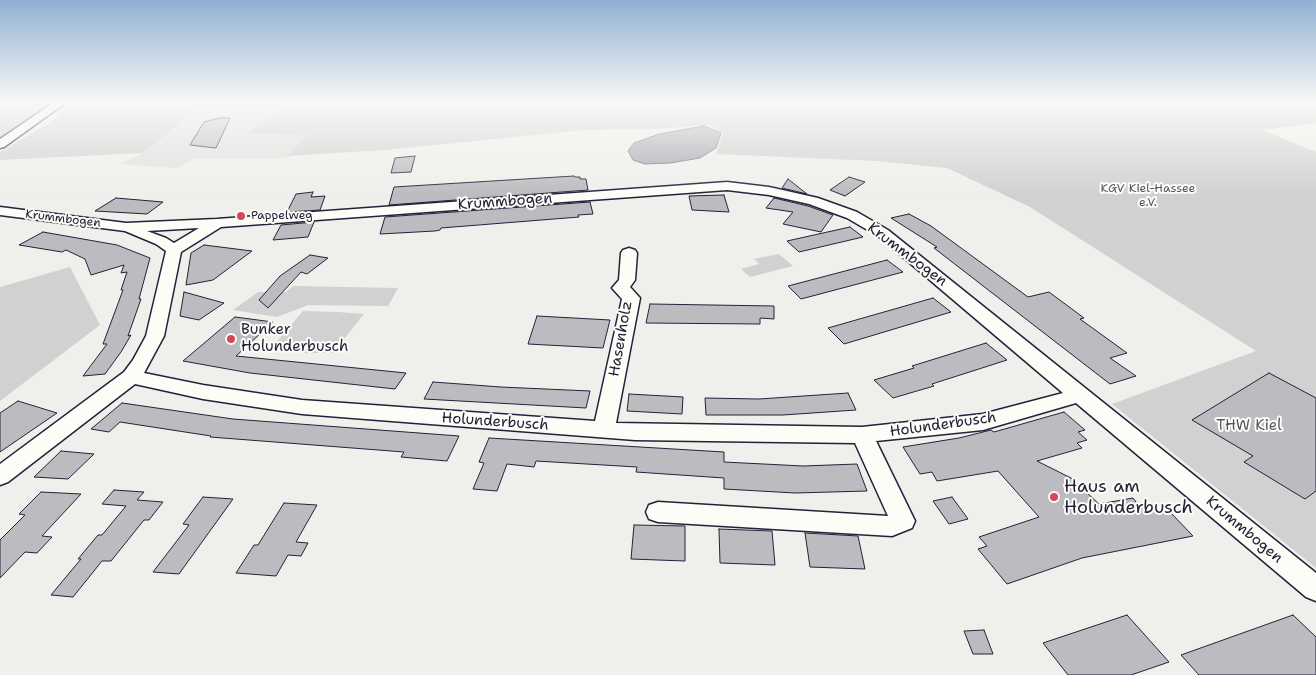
<!DOCTYPE html>
<style>
body{margin:0}
canvas{display:block;background:#f0efec}
</style>
<canvas width="1316" height="675"></canvas>
<script>
const ctx = document.querySelector('canvas').getContext('2d');
ctx.lineJoin = 'round';
function fill(path, color) { ctx.fillStyle = color; ctx.fill(path, 'evenodd'); }
const shape = rows => new Path2D(rows.map(r => 'M' + r).join(''));
function stroke(path, color, width, dash) { ctx.strokeStyle = color; ctx.lineWidth = width; ctx.lineCap = dash ? 'butt' : 'round'; ctx.setLineDash(dash || []); ctx.stroke(path); }
function drawText(font, color, halo, rows, align = 'center') {
  ctx.font = font + ' "Shantell Sans",sans-serif'; ctx.lineWidth = 4; ctx.setLineDash([]); ctx.textBaseline = 'middle'; ctx.strokeStyle = halo; ctx.fillStyle = color; for (const [text, x, y, turn = 0] of rows) {
    ctx.save(); ctx.translate(x, y); ctx.rotate((+turn || 0) * Math.PI / 180); ctx.textAlign = isNaN(turn) ? turn : align; if (halo) ctx.strokeText(text, 0, 0); ctx.fillText(text, 0, 0); ctx.restore();
  }
}
fill(shape([
 [271,105,275,113,248,132,310,134,285,158,193,159,177,168,120,164,143,153,200,107]
]), '#e0e0df');
fill(shape([
 [0,101,52,101,0,137],
 [75,101,1316,101,1316,123,1262,130,1316,152,1316,568,1112,404,1256,351,1030,207,947,168,877,161,716,154,723,133,710,125,655,129,584,130,386,150,287,156,308,135,247,133,275,113,271,105,200,107,143,153,0,160,0,152,48,124],
 [779,254,793,266,750,277,741,269,759,264,754,259],
 [70,267,100,325,0,401,0,287],
 [293,286,398,288,388,306,308,305,277,317,233,310,258,292,286,292],
 [303,311,338,312,364,314,333,353,302,353,306,348,274,345]
]), '#d2d1d1');
const water = shape([
 [704,126,721,133,716,148,700,158,670,163,645,164,633,160,628,151,634,143,659,134,704,126]
]);
fill(water, '#a9a9b0');
stroke(water, '#737381', 1);
const building = shape([
 [220,118,230,118,216,148,190,145,204,122,220,118],
 [415,156,411,172,391,173,395,158,415,156],
 [574,176,575,177,580,177,580,179,586,179,588,190,389,205,394,187,574,176],
 [849,177,865,182,845,196,830,190,849,177],
 [788,179,807,194,782,188,788,179],
 [313,192,311,197,325,196,320,210,287,212,296,194,313,192],
 [724,195,729,212,692,210,689,196,724,195],
 [116,198,163,202,147,214,95,211,116,198],
 [774,198,808,206,833,215,821,232,783,224,793,212,766,208,774,198],
 [590,202,593,214,578,215,579,217,441,228,440,230,435,231,380,234,385,217,590,202],
 [909,214,931,226,1028,297,1049,292,1084,318,1080,319,1127,353,1110,358,1136,376,1110,384,934,248,937,247,891,218,909,214],
 [314,222,308,237,273,240,281,225,314,222],
 [850,227,863,237,799,252,787,241,850,227],
 [43,232,117,245,150,258,139,299,141,299,128,336,131,335,121,352,105,374,83,376,107,344,103,344,123,290,121,290,127,272,121,273,124,265,91,275,85,259,66,250,62,252,19,245,43,232],
 [204,245,252,251,213,280,186,285,191,253,204,245],
 [310,255,328,258,307,274,301,272,268,308,259,300,280,276,310,255],
 [887,260,903,272,801,299,788,286,887,260],
 [184,292,224,303,199,320,180,316,184,292],
 [933,298,951,312,844,344,828,328,933,298],
 [650,304,774,306,774,319,760,318,760,324,646,323,650,304],
 [537,316,610,320,603,348,528,344,537,316],
 [235,317,273,322,236,356,406,373,395,389,250,373,183,361,235,317],
 [986,343,1007,360,932,384,934,386,893,398,874,380,914,368,912,366,986,343],
 [1269,373,1316,398,1316,491,1305,499,1244,462,1253,456,1192,420,1269,373],
 [433,382,501,387,590,391,586,408,424,399,433,382],
 [848,393,856,410,783,415,706,415,705,398,759,399,848,393],
 [629,394,683,397,682,414,627,411,629,394],
 [18,401,57,413,0,452,0,413,18,401],
 [122,403,233,419,459,436,447,461,401,457,404,452,210,437,211,436,120,422,109,432,91,429,122,403],
 [1064,412,1085,430,1078,432,1087,440,1077,443,1082,448,1037,461,1071,478,1099,504,1133,498,1139,506,1151,503,1161,513,1170,512,1193,536,1082,558,1007,584,978,549,987,546,979,537,1039,517,998,471,937,481,932,472,920,474,903,447,959,438,991,430,994,432,1064,412],
 [489,438,724,452,724,462,803,466,857,464,867,491,795,493,724,489,724,478,636,472,637,467,536,461,534,467,507,464,497,491,473,489,484,463,479,462,489,438],
 [61,451,94,454,68,479,34,477,61,451],
 [114,490,144,492,137,500,163,502,149,520,144,520,111,561,102,561,73,597,51,595,81,559,78,559,98,535,102,535,126,506,102,504,114,490],
 [41,492,81,494,42,536,52,537,37,553,25,552,0,578,0,540,25,515,19,514,41,492],
 [203,497,233,499,179,574,153,572,189,525,183,524,203,497],
 [952,497,968,519,949,524,933,501,952,497],
 [284,503,317,505,296,542,308,543,301,556,288,555,276,576,236,573,254,545,258,545,284,503],
 [634,525,685,526,685,561,631,559,634,525],
 [719,529,772,531,775,565,720,563,719,529],
 [805,533,858,536,865,569,810,567,805,533],
 [1127,615,1169,662,1131,675,1068,675,1043,643,1127,615],
 [1293,615,1316,637,1316,675,1199,675,1181,655,1293,615],
 [984,630,993,654,973,654,964,631,984,630]
]);
fill(building, '#bcbcc0');
stroke(building, '#22223b', 1);
const minor = shape([
 [56,101,68,101,4,147,0,148,0,139,56,101],
 [727,182,769,187,818,198,857,212,888,230,1316,573,1316,601,1306,597,1076,403,983,430,876,441,915,521,912,528,892,536,658,522,649,519,646,512,649,505,658,502,888,516,855,443,635,440,302,414,203,399,135,384,8,482,0,485,0,464,124,372,133,360,146,336,166,251,156,244,125,231,0,215,0,207,126,223,217,219,727,182],
 [727,190,769,195,809,204,847,218,878,236,1063,393,983,414,862,427,616,423,640,298,630,287,635,280,637,253,635,250,629,248,623,250,621,253,619,280,612,288,622,299,595,421,302,400,203,385,144,373,164,336,181,252,221,227,727,190],
 [199,228,174,243,166,238,147,231,199,228]
]);
stroke(minor, '#22223b', 3);
fill(minor, '#fdfcf7');
const sky = ctx.createLinearGradient(0, 0, 0, 195);
sky.addColorStop(0, '#8fb0d2');
sky.addColorStop(0.52, '#f8f8f6');
sky.addColorStop(1, '#f8f8f600');
ctx.fillStyle = sky;
ctx.fillRect(0, 0, 1316, 195);
for (const [x, y, r, color] of [
 [241,216,5,"#d1495b"],
 [231,339,5,"#d1495b"],
 [1054,497,5,"#d1495b"]
]) { const dot = new Path2D(); dot.arc(x, y, r, 0, 2 * Math.PI); ctx.fillStyle = color; ctx.fill(dot); stroke(dot, '#fdfcf7', 2); }
drawText('12px', '#575768', '#fdfcf7', [
 ["KGV Kiel-Hassee",1148,189],
 ["e.V.",1148,203]
]);
drawText('12px', '#22223b', '#fdfcf7', [
 ["Pappelweg",251,216]
], 'left');
drawText('12px', '#22223b', '#fdfcf7', [
 ["Krummbogen",63,219,7]
]);
drawText('15px', '#22223b', '#fdfcf7', [
 ["Krummbogen",505,202,-4],
 ["Krummbogen",907,255,37],
 ["Hasenholz",621,339,-80],
 ["Holunderbusch",495,422,4],
 ["Holunderbusch",943,425,-8],
 ["Krummbogen",1244,530,40]
]);
drawText('15px', '#22223b', '#fdfcf7', [
 ["Bunker",241,330],
 ["Holunderbusch",241,347]
], 'left');
drawText('15px', '#575768', '#fdfcf7', [
 ["THW Kiel",1249,426]
]);
drawText('18px', '#22223b', '#fdfcf7', [
 ["Haus am",1064,487],
 ["Holunderbusch",1064,508]
], 'left');
</script>
